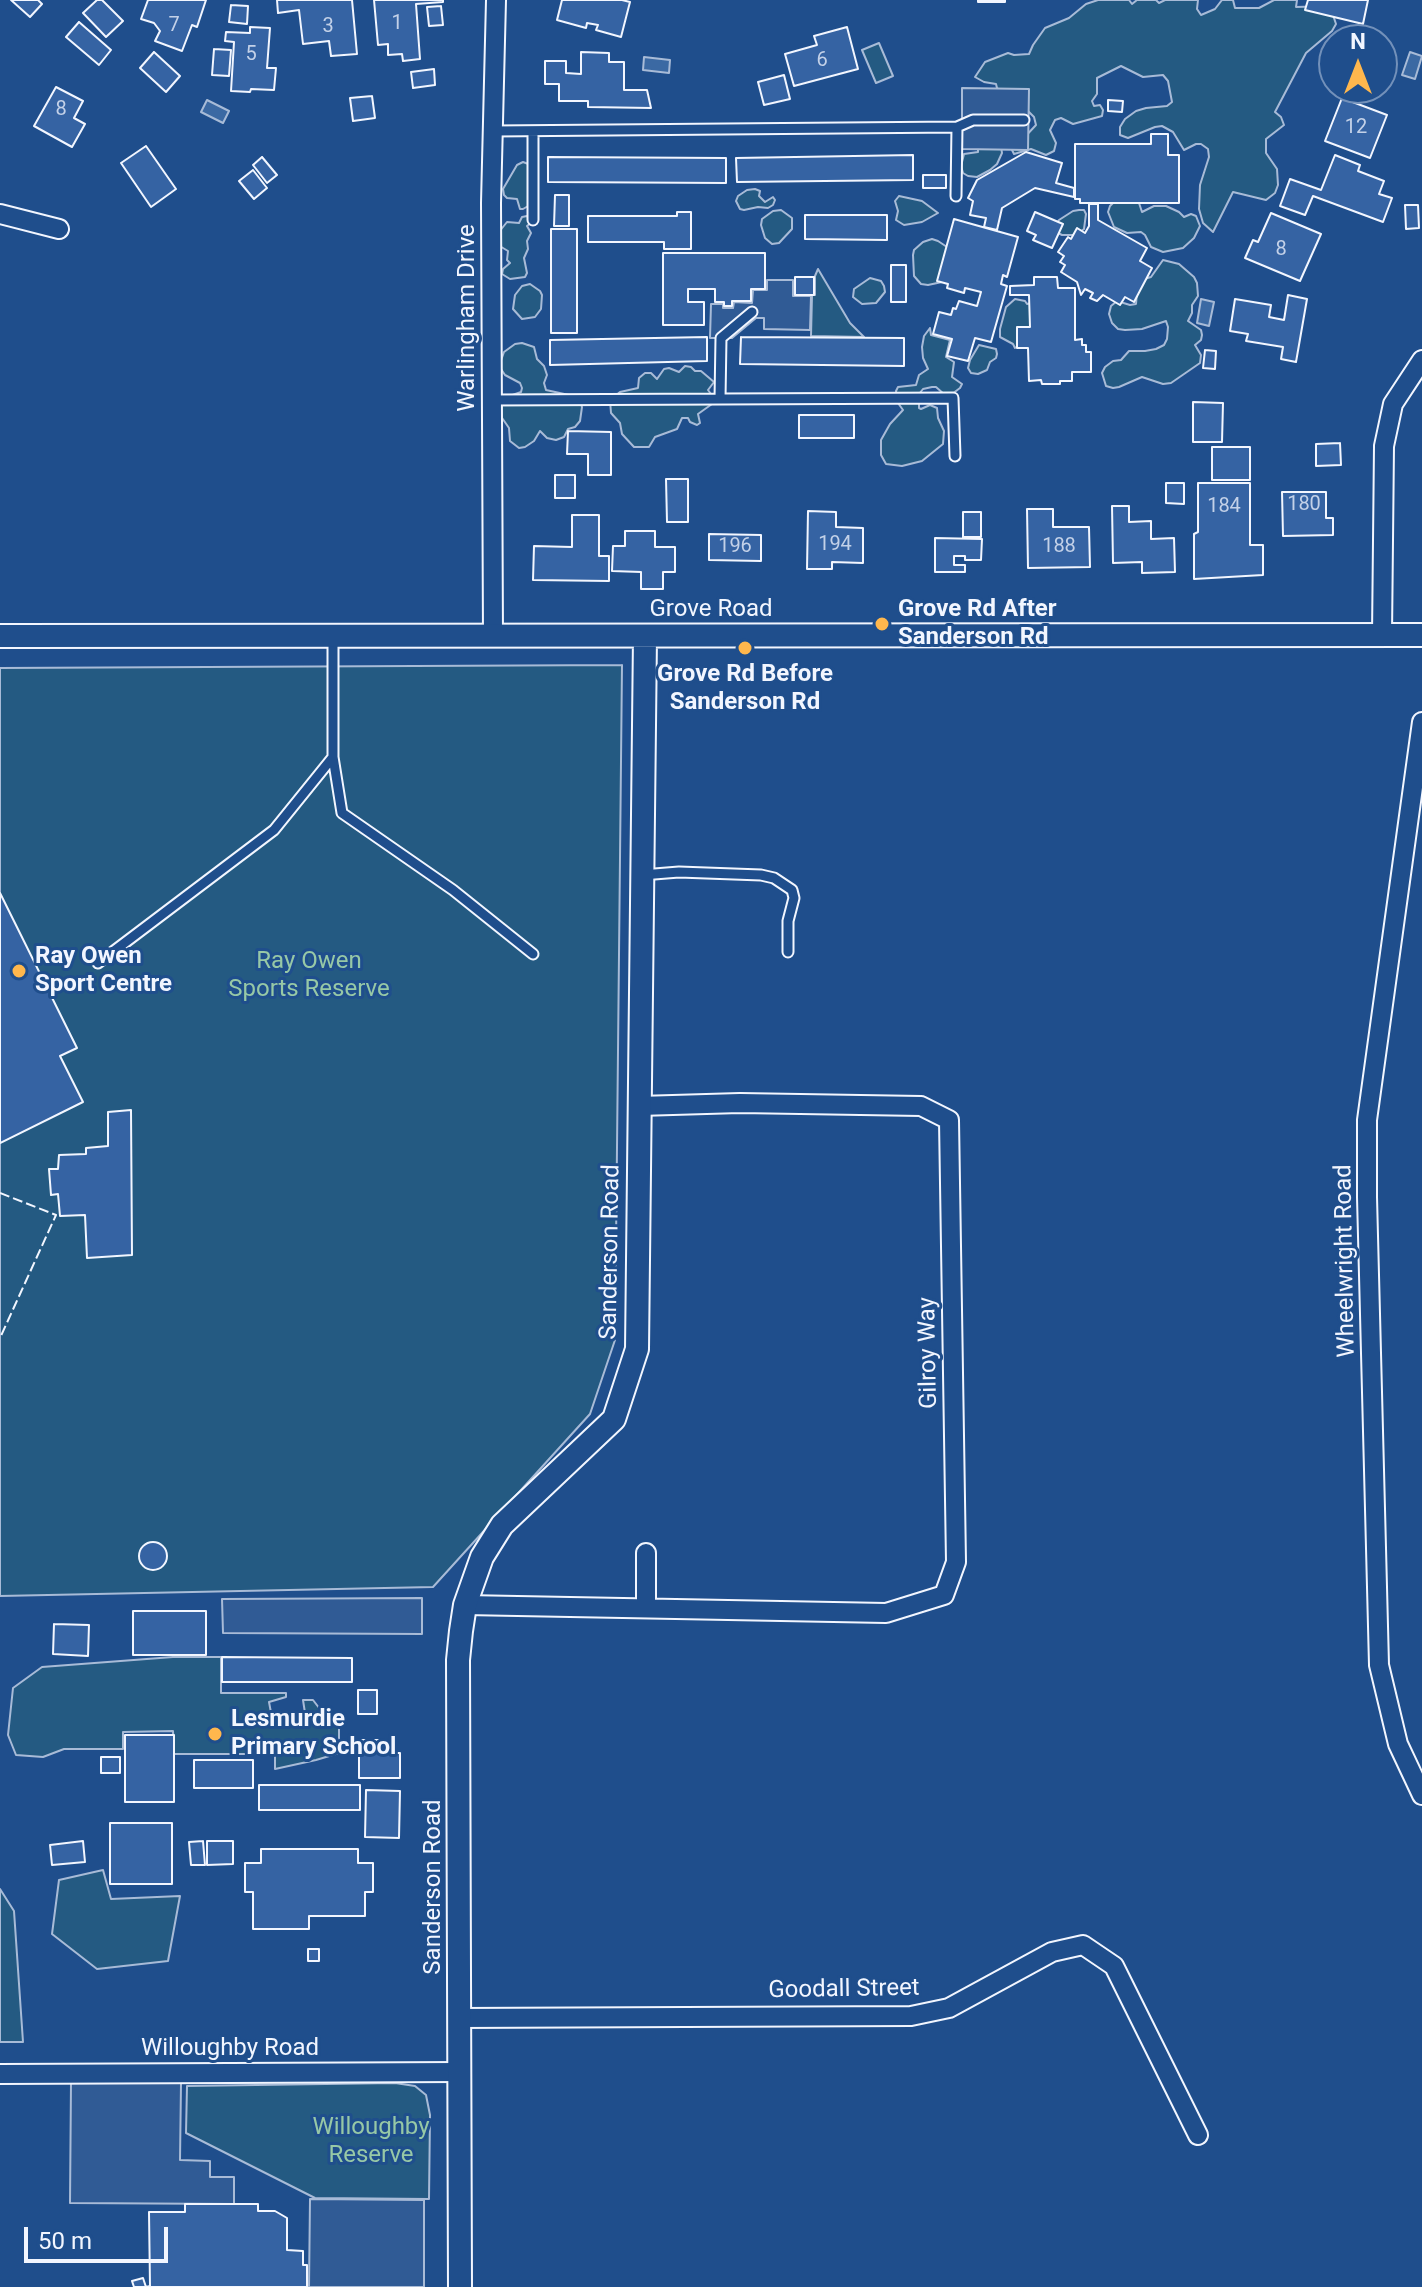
<!DOCTYPE html>
<style>
body{margin:0}
#map{position:relative;width:1422px;height:2287px;overflow:hidden;background:#1f4e8c;font-family:Roboto,sans-serif}
canvas{display:block}
.north{position:absolute;left:1318px;top:24px;width:80px;height:80px;box-sizing:border-box;background:#1f4e8c;border:2px solid #7391ba;border-radius:50%;rotate:0deg;font-size:22px;font-weight:700;line-height:32px;text-align:center;color:#f2f6ff}
.north::after{content:'';display:block;margin:auto;width:28px;height:36px;background:#ffb74d;clip-path:polygon(50% 0,100% 100%,50% 72%,0 100%)}
.scale{position:absolute;left:24px;top:2227px;width:144px;height:36px;box-sizing:border-box;border:4px solid #f2f6ff;border-top:0;padding-left:10px;font-size:24px;line-height:28px;white-space:nowrap;color:#f2f6ff;-webkit-text-stroke:6px #1f4e8c;paint-order:stroke}
</style>
<div id="map">
<canvas width="1422" height="2287"></canvas>
<div class="north">N</div>
<div class="scale">50 m</div>
</div>
<script>
const ctx = document.querySelector('canvas').getContext('2d');
ctx.lineJoin = 'round';
function fill(path, color) { ctx.fillStyle = color; ctx.fill(path, 'evenodd'); }
const shape = rows => new Path2D(rows.map(r => 'M' + r).join(''));
function stroke(path, color, width, dash) { ctx.strokeStyle = color; ctx.lineWidth = width; ctx.lineCap = dash ? 'butt' : 'round'; ctx.setLineDash(dash || []); ctx.stroke(path); }
function drawText(font, color, halo, rows, align = 'center') {
  ctx.font = font + ' Roboto,sans-serif'; ctx.lineWidth = 6; ctx.setLineDash([]); ctx.textBaseline = 'middle'; ctx.strokeStyle = halo; ctx.fillStyle = color; for (const [text, x, y, turn = 0] of rows) {
    ctx.save(); ctx.translate(x, y); ctx.rotate((+turn || 0) * Math.PI / 180); ctx.textAlign = isNaN(turn) ? turn : align; if (halo) ctx.strokeText(text, 0, 0); ctx.fillText(text, 0, 0); ctx.restore();
  }
}
const green = shape([
 [1098,0,1129,0,1132,4,1137,0,1156,0,1159,3,1165,0,1198,0,1197,9,1201,15,1215,9,1222,0,1233,0,1235,8,1259,8,1274,0,1297,0,1296,7,1330,6,1336,24,1332,31,1306,53,1275,112,1281,117,1284,125,1266,139,1266,153,1277,169,1278,185,1275,193,1266,200,1233,192,1213,232,1203,223,1199,209,1200,185,1209,157,1208,149,1201,144,1196,144,1184,150,1173,132,1162,126,1155,127,1128,138,1120,135,1120,127,1125,119,1136,111,1146,108,1167,106,1172,102,1168,81,1163,75,1143,77,1121,66,1097,78,1097,94,1092,101,1094,106,1100,105,1103,110,1102,116,1073,124,1061,118,1055,120,1050,130,1056,143,1054,151,1046,155,1031,149,1014,154,1011,148,1022,140,1036,125,1034,117,1024,107,997,88,996,84,984,82,975,77,985,62,1008,53,1014,55,1029,54,1033,45,1045,28,1069,18,1086,4,1098,0],
 [879,43,893,76,876,83,862,50,879,43],
 [978,146,1001,147,1002,153,997,164,990,170,977,177,968,176,963,173,961,166,964,154,978,152,978,146],
 [523,162,531,165,530,205,523,209,520,209,517,199,507,198,504,195,503,189,517,165,523,162],
 [755,189,760,191,759,196,765,202,773,197,775,200,773,205,768,208,758,207,744,210,740,209,736,201,738,196,747,190,755,189],
 [899,196,922,201,938,213,922,222,904,225,896,220,898,211,895,201,899,196],
 [1138,200,1142,212,1154,206,1166,206,1179,212,1184,217,1191,214,1196,216,1200,226,1194,238,1183,248,1163,252,1151,247,1145,235,1141,232,1127,233,1114,227,1108,212,1110,206,1115,201,1138,200],
 [781,210,792,218,792,229,779,243,772,244,765,238,761,225,762,219,773,211,781,210],
 [1079,210,1084,210,1086,214,1084,229,1076,235,1062,235,1056,232,1056,224,1059,220,1073,211,1079,210],
 [527,216,532,222,527,226,531,233,527,241,528,249,524,258,527,273,525,277,510,279,502,274,503,269,510,263,507,260,508,251,498,245,499,232,507,222,519,223,522,217,527,216],
 [932,239,938,241,950,249,942,282,928,285,921,284,914,276,913,255,914,250,923,242,932,239],
 [1163,260,1179,264,1194,277,1197,283,1198,296,1192,305,1192,313,1188,321,1201,330,1202,335,1201,340,1195,345,1201,355,1200,363,1171,383,1163,384,1142,377,1119,387,1113,388,1106,386,1102,373,1105,367,1113,361,1121,360,1129,351,1145,351,1156,349,1164,345,1167,339,1168,327,1166,321,1142,329,1125,330,1118,329,1112,323,1109,314,1111,306,1117,301,1130,305,1136,304,1137,292,1141,280,1151,277,1163,260],
 [818,269,850,323,864,337,811,336,812,295,815,295,815,276,818,269],
 [870,278,881,281,884,286,885,292,876,303,862,304,853,297,854,289,870,278],
 [530,284,540,291,542,295,541,309,535,317,522,319,513,309,515,295,522,286,530,284],
 [1015,299,1025,301,1027,304,1035,302,1036,317,1022,344,1015,348,1013,344,1000,337,1000,329,1006,307,1015,299],
 [930,328,931,335,950,340,946,357,954,362,952,377,962,384,960,388,952,394,945,395,936,387,932,387,923,389,919,394,919,408,921,409,930,405,937,408,938,418,944,431,943,444,922,461,902,466,886,464,881,455,881,440,890,424,903,410,898,403,896,391,898,387,916,385,919,375,928,369,923,358,922,347,924,336,930,328],
 [522,343,534,347,537,359,544,366,547,375,544,383,546,390,578,397,582,407,580,421,575,427,568,429,564,437,556,440,547,438,540,431,534,441,525,447,519,448,510,441,509,428,500,415,500,404,504,398,521,392,522,388,520,383,505,375,499,366,504,352,515,344,522,343],
 [979,345,996,349,997,354,996,358,990,362,987,370,978,374,971,373,968,368,970,360,979,345],
 [685,366,691,367,695,371,701,371,714,382,708,390,714,398,712,404,698,414,700,423,697,425,690,422,688,418,682,418,677,429,655,437,649,447,634,447,622,434,620,423,611,413,610,400,620,392,638,388,639,378,645,373,651,373,657,379,664,369,669,368,679,372,685,366],
 [622,665,615,1340,590,1414,433,1587,0,1596,0,668,622,665],
 [173,1657,221,1657,221,1693,286,1693,286,1697,269,1702,272,1718,282,1721,288,1715,305,1713,303,1700,313,1700,326,1717,339,1719,339,1741,346,1741,346,1751,316,1760,275,1769,275,1748,263,1748,263,1754,174,1754,173,1731,123,1732,123,1749,64,1749,43,1757,16,1755,8,1735,13,1688,42,1667,173,1657],
 [103,1870,111,1899,180,1896,168,1961,97,1969,52,1934,59,1880,103,1870],
 [0,1889,14,1911,23,2042,0,2042,0,1889],
 [395,2083,415,2086,426,2095,430,2115,429,2199,315,2198,186,2133,187,2086,395,2083]
]);
fill(green, '#245a82');
stroke(green, '#a8bbd7', 2);
const parking = shape([
 [962,88,1029,89,1028,150,962,149,962,88],
 [767,280,793,280,793,296,811,296,810,330,764,329,764,318,756,318,732,338,710,338,711,304,723,304,723,308,733,308,734,302,752,303,753,290,767,290,767,280],
 [422,1598,422,1634,223,1633,222,1599,422,1598],
 [71,2082,181,2083,180,2160,210,2161,210,2177,234,2177,234,2204,70,2203,71,2082],
 [310,2199,424,2200,424,2287,309,2287,310,2199]
]);
fill(parking, '#305b95');
stroke(parking, '#a8bbd7', 2);
const water = shape([
 [1410,52,1422,56,1415,79,1402,75,1410,52],
 [644,57,670,60,669,73,643,70,644,57],
 [207,100,229,111,223,123,201,112,207,100],
 [1201,299,1214,302,1209,326,1197,323,1201,299]
]);
fill(water, '#3b69a3');
stroke(water, '#a8bbd7', 2);
const building = shape([
 [11,0,38,0,42,4,30,17,11,0],
 [97,0,102,0,123,21,106,37,83,13,97,0],
 [148,0,206,0,197,27,192,25,182,51,155,41,160,31,154,23,141,19,148,0],
 [277,0,352,0,357,54,331,56,329,41,303,44,299,10,278,13,277,0],
 [374,0,443,0,443,2,416,4,420,59,403,61,402,54,388,55,388,44,378,45,374,0],
 [562,0,622,0,630,2,621,37,596,30,598,25,587,23,586,28,557,20,562,0],
 [978,0,1005,0,1005,2,978,2,978,0],
 [1308,0,1368,0,1363,24,1305,10,1308,0],
 [231,5,248,6,247,24,229,22,231,5],
 [441,6,443,25,429,26,427,7,441,6],
 [79,22,111,50,99,65,66,37,79,22],
 [250,27,270,28,267,68,276,68,274,90,251,89,250,92,231,91,234,42,225,41,226,32,250,33,250,27],
 [847,27,858,69,794,86,785,54,817,45,814,36,847,27],
 [214,49,231,50,229,76,212,75,214,49],
 [154,52,180,76,166,92,140,68,154,52],
 [581,52,609,53,609,62,624,62,624,90,647,90,651,108,588,107,588,101,559,101,559,84,545,84,545,61,566,61,566,73,581,74,581,52],
 [434,69,435,85,413,88,411,72,434,69],
 [784,75,790,99,764,105,758,82,784,75],
 [56,87,83,101,74,118,85,124,72,147,34,126,56,87],
 [372,96,375,118,353,121,350,98,372,96],
 [1342,98,1387,115,1370,158,1325,141,1342,98],
 [1108,100,1123,101,1122,112,1108,111,1108,100],
 [1151,134,1168,134,1168,155,1179,155,1179,203,1080,203,1080,199,1075,199,1075,144,1151,144,1151,134],
 [146,146,176,189,151,207,121,163,146,146],
 [1026,152,1062,163,1056,183,1074,188,1074,197,1035,188,1002,208,997,230,984,227,986,218,970,215,973,201,968,198,977,180,1026,152],
 [913,155,913,180,737,182,736,158,913,155],
 [1335,155,1360,165,1358,171,1384,181,1379,194,1392,198,1383,222,1313,196,1305,215,1280,206,1290,179,1321,190,1335,155],
 [262,157,277,175,267,183,253,165,262,157],
 [548,157,726,158,726,183,548,182,548,157],
 [253,170,267,188,254,199,239,181,253,170],
 [923,175,946,175,946,188,923,188,923,175],
 [555,195,569,195,569,226,554,226,555,195],
 [1089,204,1098,204,1098,220,1147,248,1140,261,1152,268,1134,302,1125,297,1120,305,1103,295,1097,301,1090,298,1093,293,1085,289,1081,295,1077,282,1061,272,1065,265,1060,262,1064,256,1058,252,1068,237,1071,239,1077,228,1085,233,1089,226,1089,204],
 [1405,205,1418,205,1419,228,1406,229,1405,205],
 [677,212,691,212,691,249,664,249,664,242,588,242,588,216,677,216,677,212],
 [1035,212,1063,224,1052,248,1033,240,1036,235,1027,231,1035,212],
 [1271,213,1321,234,1300,281,1245,258,1253,240,1258,242,1271,213],
 [805,215,887,215,887,240,805,239,805,215],
 [954,219,1018,237,1007,277,1003,275,1001,284,1007,286,991,342,975,338,968,361,947,356,952,339,933,334,939,312,951,315,953,308,956,309,959,301,977,306,981,292,965,288,964,293,947,288,948,284,937,281,954,219],
 [551,229,577,229,577,333,551,333,551,229],
 [663,253,765,253,765,289,751,289,751,301,732,301,732,306,724,306,724,302,715,302,715,289,688,289,688,302,704,302,704,325,663,325,663,253],
 [891,265,906,265,906,302,891,302,891,265],
 [795,277,814,277,814,295,795,295,795,277],
 [1034,277,1057,277,1058,288,1075,288,1075,340,1082,339,1082,345,1086,345,1086,352,1091,352,1091,372,1072,372,1072,381,1060,381,1060,384,1042,384,1041,380,1029,381,1028,348,1017,348,1017,327,1030,327,1029,295,1010,295,1010,286,1034,285,1034,277],
 [1288,295,1307,299,1296,362,1281,359,1283,347,1246,341,1248,334,1230,331,1235,299,1271,305,1269,317,1284,320,1288,295],
 [707,337,707,361,550,365,550,340,707,337],
 [741,337,904,338,904,366,740,364,741,337],
 [1205,350,1216,351,1215,369,1203,368,1205,350],
 [1193,402,1223,403,1222,442,1193,442,1193,402],
 [799,415,854,415,854,438,799,438,799,415],
 [568,431,611,432,611,475,588,475,588,454,567,454,568,431],
 [1340,443,1341,465,1316,466,1316,444,1340,443],
 [1212,447,1250,447,1250,480,1212,480,1212,447],
 [555,475,575,475,575,498,555,498,555,475],
 [666,479,688,479,688,522,667,522,666,479],
 [1166,483,1184,483,1184,504,1166,503,1166,483],
 [1198,483,1250,483,1250,545,1263,545,1263,575,1194,579,1194,534,1198,532,1198,483],
 [1282,492,1326,492,1326,518,1333,518,1333,535,1283,536,1282,492],
 [1112,506,1129,506,1129,522,1151,521,1151,539,1174,538,1175,572,1142,573,1142,562,1113,563,1112,506],
 [1027,509,1053,509,1053,527,1089,527,1090,567,1028,568,1027,509],
 [808,511,836,512,836,527,863,528,863,563,832,562,832,569,807,569,808,511],
 [963,512,981,512,981,537,963,537,963,512],
 [572,515,599,515,599,556,609,556,609,581,533,580,534,546,572,547,572,515],
 [625,531,655,531,655,547,675,547,675,572,663,572,663,589,641,589,641,572,612,571,613,546,625,546,625,531],
 [709,534,761,535,761,561,709,560,709,534],
 [935,538,982,539,981,560,965,560,965,556,954,556,954,565,965,565,965,572,935,572,935,538],
 [0,893,77,1048,60,1056,83,1102,0,1143,0,893],
 [131,1110,132,1255,87,1258,85,1215,60,1216,58,1194,51,1195,49,1169,58,1169,59,1155,86,1154,86,1148,108,1146,108,1112,131,1110],
 '139 1556a14 14 0 1 1 28 0a14 14 0 1 1-28 0Z',
 [133,1611,206,1611,206,1655,133,1655,133,1611],
 [54,1624,89,1625,88,1656,53,1654,54,1624],
 [222,1657,352,1658,352,1682,222,1682,222,1657],
 [358,1690,377,1690,377,1714,358,1714,358,1690],
 [125,1735,174,1735,174,1802,125,1802,125,1735],
 [359,1740,381,1740,381,1753,400,1753,400,1778,359,1778,359,1740],
 [101,1757,120,1757,120,1773,101,1773,101,1757],
 [194,1760,253,1760,253,1788,194,1788,194,1760],
 [259,1785,360,1785,360,1810,259,1810,259,1785],
 [366,1790,400,1791,399,1838,365,1837,366,1790],
 [110,1823,172,1823,172,1884,110,1884,110,1823],
 [83,1841,85,1862,52,1865,50,1845,83,1841],
 [203,1841,205,1865,191,1865,189,1842,203,1841],
 [207,1841,233,1841,233,1864,207,1865,207,1841],
 [261,1849,358,1849,358,1863,373,1863,373,1892,365,1892,365,1916,309,1916,309,1929,253,1929,253,1892,245,1892,245,1863,261,1863,261,1849],
 [308,1949,319,1949,319,1961,308,1961,308,1949],
 [185,2204,258,2204,258,2211,275,2211,287,2218,287,2250,303,2251,303,2265,307,2265,307,2287,134,2287,132,2281,143,2278,146,2287,150,2286,149,2212,185,2212,185,2204]
]);
fill(building, '#3563a3');
stroke(building, '#f2f6ff', 2);
const service = shape([
 [957,127,973,120,1024,120],
 [494,131,957,127,956,196],
 [533,131,533,220],
 [720,399,721,338,752,312],
 [492,400,953,398,955,456],
 [333,757,342,813,453,890,533,954],
 [642,875,679,872,761,875,774,878,792,890,794,898,788,921,788,952],
 [98,963,274,830,333,757,333,637]
]);
const minor = shape([
 [0,214,59,229],
 [1382,635,1384,446,1393,404,1422,360],
 [493,636,491,203,496,0],
 [1422,722,1367,1120,1367,1197,1379,1665,1398,1744,1422,1795],
 [646,1553,646,1608],
 [465,1605,886,1613,944,1595,956,1562,949,1120,921,1106,740,1103,639,1106],
 [460,2018,911,2016,949,2008,1052,1952,1083,1945,1114,1966,1198,2135],
 [0,2074,461,2072]
]);
const tertiary = shape([
 [0,636,1422,635],
 [460,2287,458,1660,461,1631,465,1605,482,1557,502,1525,614,1419,637,1349,645,636]
]);
stroke(service, '#f2f6ff', 13);
stroke(minor, '#f2f6ff', 22);
stroke(tertiary, '#f2f6ff', 26);
stroke(service, '#1f4e8c', 9);
stroke(minor, '#1f4e8c', 18);
stroke(tertiary, '#1f4e8c', 22);
stroke(shape([
 [0,1193,56,1215,0,1338]
]), '#f2f6ff', 2, [10, 4]);
for (const [x, y, r, color] of [
 [882,624,8,"#ffb74d"],
 [745,648,8,"#ffb74d"],
 [19,971,8,"#ffb74d"],
 [215,1734,8,"#ffb74d"]
]) { const dot = new Path2D(); dot.arc(x, y, r, 0, 2 * Math.PI); ctx.fillStyle = color; ctx.fill(dot); stroke(dot, '#1f4e8c', 3); }
drawText('20px', '#c3d1e8', null, [
 ["1",397,24],
 ["7",174,26],
 ["3",328,27],
 ["5",251,55],
 ["6",822,61],
 ["8",61,110],
 ["12",1356,128],
 ["8",1281,250],
 ["180",1304,505],
 ["184",1224,507],
 ["194",835,545],
 ["196",735,547],
 ["188",1059,547]
]);
drawText('24px', '#f2f6ff', '#1f4e8c', [
 ["Warlingham Drive",468,318,-90],
 ["Grove Road",711,610],
 ["Sanderson Road",611,1252,-89],
 ["Wheelwright Road",1346,1261,-91],
 ["Gilroy Way",929,1353,-91],
 ["Sanderson Road",434,1887,-90],
 ["Goodall Street",844,1990,-1],
 ["Willoughby Road",230,2049]
]);
drawText('bold 24px', '#f2f6ff', '#1f4e8c', [
 ["Grove Rd After",898,610],
 ["Sanderson Rd",898,638],
 ["Grove Rd Before",745,675,"center"],
 ["Sanderson Rd",745,703,"center"],
 ["Ray Owen",35,957],
 ["Sport Centre",35,985],
 ["Lesmurdie",231,1720],
 ["Primary School",231,1748]
], 'left');
drawText('24px', '#97c8a6', '#1f4e8c', [
 ["Ray Owen",309,962],
 ["Sports Reserve",309,990],
 ["Willoughby",371,2128],
 ["Reserve",371,2156]
]);
</script>
